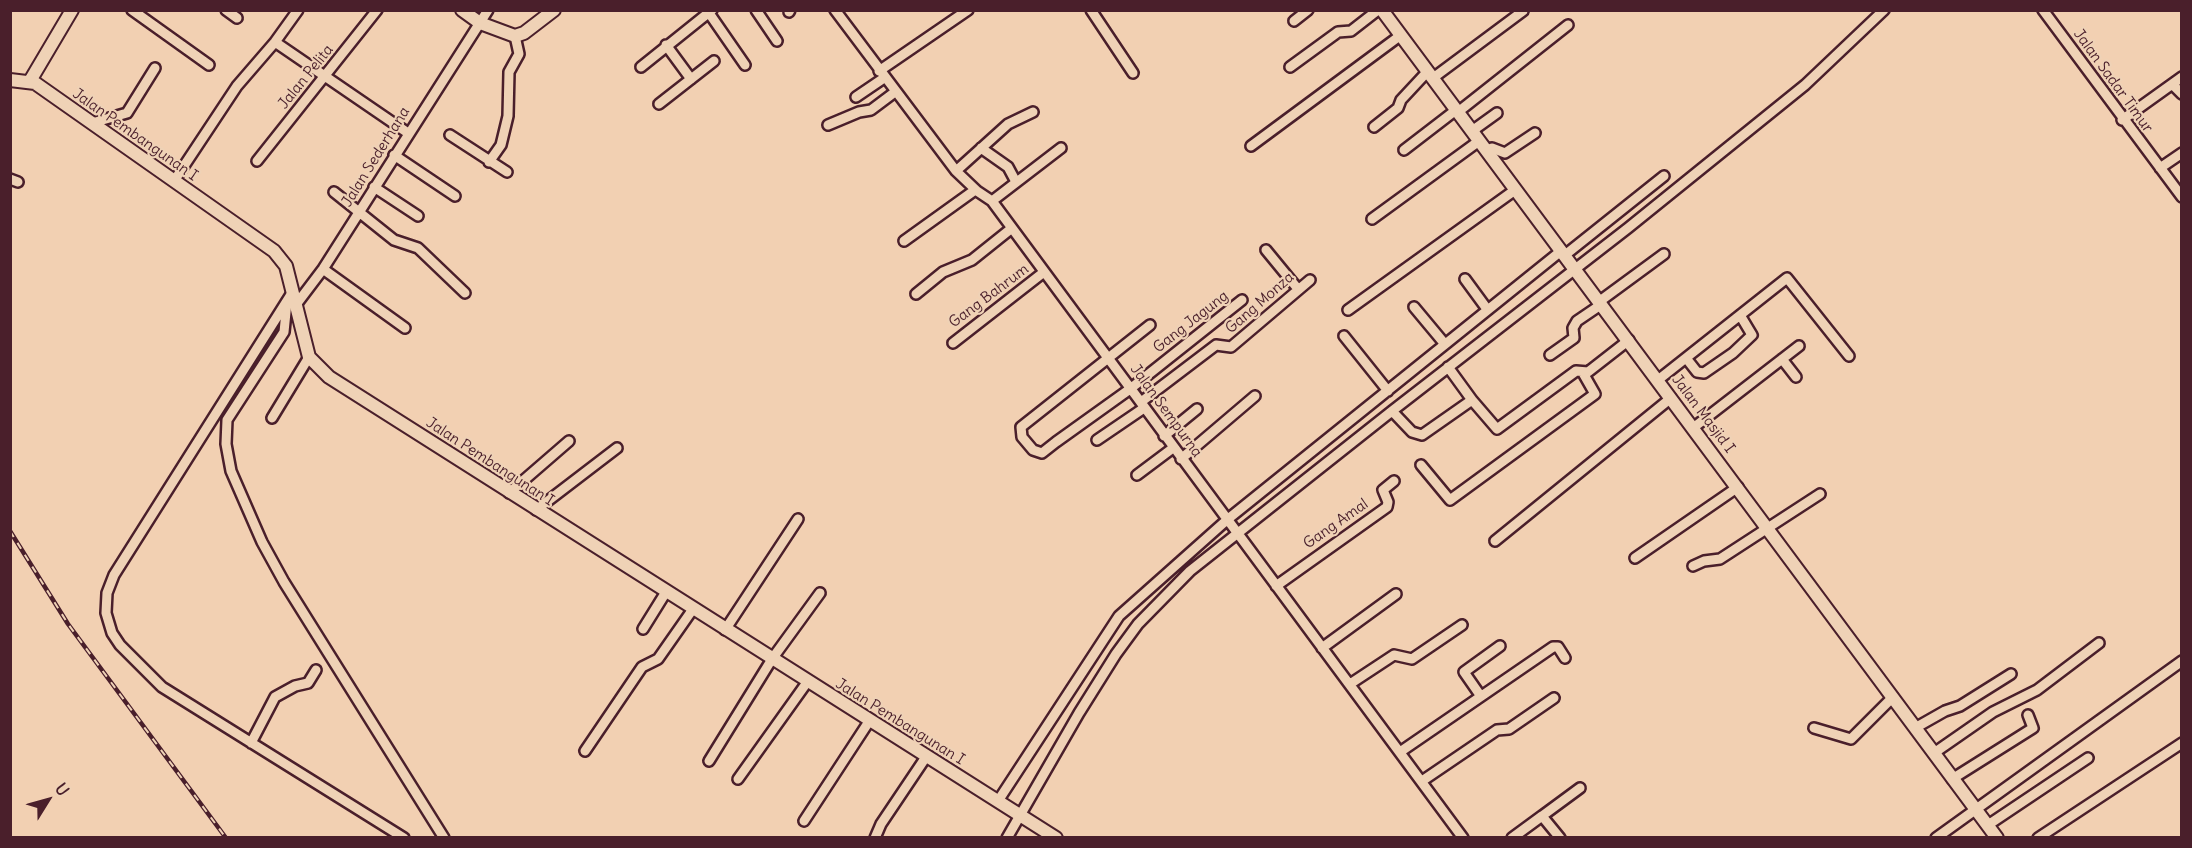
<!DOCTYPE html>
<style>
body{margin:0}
#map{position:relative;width:2192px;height:848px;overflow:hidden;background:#f2d0b2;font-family:Delius,sans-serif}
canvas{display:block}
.frame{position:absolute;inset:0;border:12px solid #4a1f2b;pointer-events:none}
.north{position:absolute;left:18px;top:770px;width:60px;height:60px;-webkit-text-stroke:4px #efd2b6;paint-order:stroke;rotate:53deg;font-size:16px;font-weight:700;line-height:24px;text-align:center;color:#4a1f2b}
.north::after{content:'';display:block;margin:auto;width:21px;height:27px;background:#4a1f2b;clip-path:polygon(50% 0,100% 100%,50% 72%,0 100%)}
</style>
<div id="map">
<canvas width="2192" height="848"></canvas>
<div class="frame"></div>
<div class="north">U</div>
</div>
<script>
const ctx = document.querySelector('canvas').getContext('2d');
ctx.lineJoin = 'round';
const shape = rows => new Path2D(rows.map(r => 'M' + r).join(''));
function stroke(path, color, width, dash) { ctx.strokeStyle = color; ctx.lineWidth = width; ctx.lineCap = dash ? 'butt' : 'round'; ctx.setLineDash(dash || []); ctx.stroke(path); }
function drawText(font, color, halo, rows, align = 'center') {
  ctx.font = font + ' Delius,sans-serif'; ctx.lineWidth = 4.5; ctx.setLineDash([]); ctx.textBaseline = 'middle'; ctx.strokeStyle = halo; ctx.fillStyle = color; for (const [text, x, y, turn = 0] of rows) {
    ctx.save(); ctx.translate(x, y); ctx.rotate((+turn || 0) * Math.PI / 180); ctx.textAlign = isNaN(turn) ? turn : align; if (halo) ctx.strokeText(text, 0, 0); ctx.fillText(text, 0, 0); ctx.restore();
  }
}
const minor = shape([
 [132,10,209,65],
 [226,10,237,18],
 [756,10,777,41],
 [835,10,956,171,977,191,992,201,1463,838],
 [1091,10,1133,73],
 [2043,10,2182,197],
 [789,12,790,10],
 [709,13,745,65],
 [1294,21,1308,10],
 [275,42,408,133],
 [666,45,691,79],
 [641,67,712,10],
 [1290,67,1338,32,1351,31,1378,10],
 [879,71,968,10],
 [1433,78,1523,11],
 [2173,85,2182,94],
 [856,97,884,78],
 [659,104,714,61],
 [1458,112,1568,25],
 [2122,120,2182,77],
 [92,123,127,113,155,68],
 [828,125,859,112,871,110,895,92],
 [1374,127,1398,108,1401,100,1428,71],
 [1472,131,1497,113],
 [450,135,507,172],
 [1251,146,1401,35],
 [981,148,1008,167,1016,182],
 [1404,150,1456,110],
 [1486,150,1492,148,1505,153,1535,133],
 [394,155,455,196],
 [257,161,377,10],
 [489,162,501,145,508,116,509,72,519,54,515,36],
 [2160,168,2182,153],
 [956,171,1008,124,1033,112],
 [10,179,18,182],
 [174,181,237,86,275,42,298,10],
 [374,187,418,216],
 [334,192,394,240,418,248,465,293],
 [992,201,1061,148],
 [1372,219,1479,141],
 [904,241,975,190],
 [1266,250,1298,289],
 [1565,255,1664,176],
 [323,269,405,328],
 [1465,279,1487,309],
 [292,293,114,575,107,593,106,613,112,633,120,645,162,687,404,838],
 [916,294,943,272,972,260,1012,228],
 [1600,301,1664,254],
 [287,302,284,332,227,420,226,444,231,471,262,542,284,582,444,838],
 [295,306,323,269,488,10],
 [1414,307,1444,343],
 [1348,310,1515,190],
 [1150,325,1021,427,1022,437,1033,450,1042,453,1056,442,1130,389,1242,300],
 [1344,336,1388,391],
 [953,343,1044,272],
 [1550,355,1574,338,1573,328,1577,321,1602,304],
 [1686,358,1697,372,1704,373,1733,353,1752,335,1740,315],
 [1782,359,1796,377],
 [1448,367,1472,400],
 [1658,380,1787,278,1849,356],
 [1141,402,1216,345,1231,347,1310,280],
 [1392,411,1412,432,1422,435,1472,400,1497,429,1576,371,1588,372,1629,340],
 [272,418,309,357],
 [1693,428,1799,346],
 [1164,436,1197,409],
 [1097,440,1144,408],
 [1181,459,1255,396],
 [1421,465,1450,500,1595,394,1583,373],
 [1137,475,1173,448],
 [509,493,569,441],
 [536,510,617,448],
 [1495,541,1671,398],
 [1635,558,1738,487],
 [1693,566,1704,561,1720,559,1820,494],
 [1276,586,1387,507,1388,502,1383,490,1394,481],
 [643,629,666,592],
 [725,630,798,519],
 [1322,648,1396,594],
 [1350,684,1394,655,1412,659,1462,625],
 [1480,695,1464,672,1500,646],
 [1814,728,1851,739,1893,697],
 [1915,728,1945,711,1960,706,2011,674],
 [251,743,275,697,295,686,308,683,316,670],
 [585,751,642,667,658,659,693,609],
 [1400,752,1553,647,1558,647,1565,658],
 [1934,753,1993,712,2037,690,2099,643],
 [709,761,772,659,820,593],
 [738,779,808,681],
 [1952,779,2033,728,2028,715],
 [1422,781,1497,730,1509,729,1554,698],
 [998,801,1119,616,1228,519,1561,251],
 [1542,816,1580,788],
 [804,821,870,720],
 [1988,825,2088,758],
 [875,838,881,824,926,757],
 [1007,838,1079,713,1116,654,1138,624,1190,571,1392,411,1628,228,1805,85,1884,10],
 [1512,838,1542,816,1560,838],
 [1936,838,2182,661],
 [2038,838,2182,743]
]);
const major = shape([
 [462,10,480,23,515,36,524,33,554,10],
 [1382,10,1997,838],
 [10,80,35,83,274,251,286,266,309,357,329,377,1056,838],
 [30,81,72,10]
]);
stroke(minor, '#4a1f2b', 14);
stroke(major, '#4a1f2b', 16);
stroke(minor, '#efd2b6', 9);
stroke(major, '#efd2b6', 12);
const rail = shape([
 [10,531,68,624,226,838]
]);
stroke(rail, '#4a1f2b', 4.5);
stroke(rail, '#efd2b6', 2, [7]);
drawText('15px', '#4a1f2b', '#efd2b6', [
 ["Jalan Pelita",306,77,-51],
 ["Jalan Sadar Timur",2113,81,54],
 ["Jalan Pembangunan I",135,135,35],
 ["Jalan Sederhana",376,157,-58],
 ["Gang Bahrum",989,296,-37],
 ["Gang Monza",1260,303,-41],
 ["Gang Jagung",1191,322,-38],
 ["Jalan Sempurna",1166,411,54],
 ["Jalan Masjid I",1703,414,53],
 ["Jalan Pembangunan I",490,462,33],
 ["Gang Amal",1336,524,-35],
 ["Jalan Pembangunan I",900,722,32]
]);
</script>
